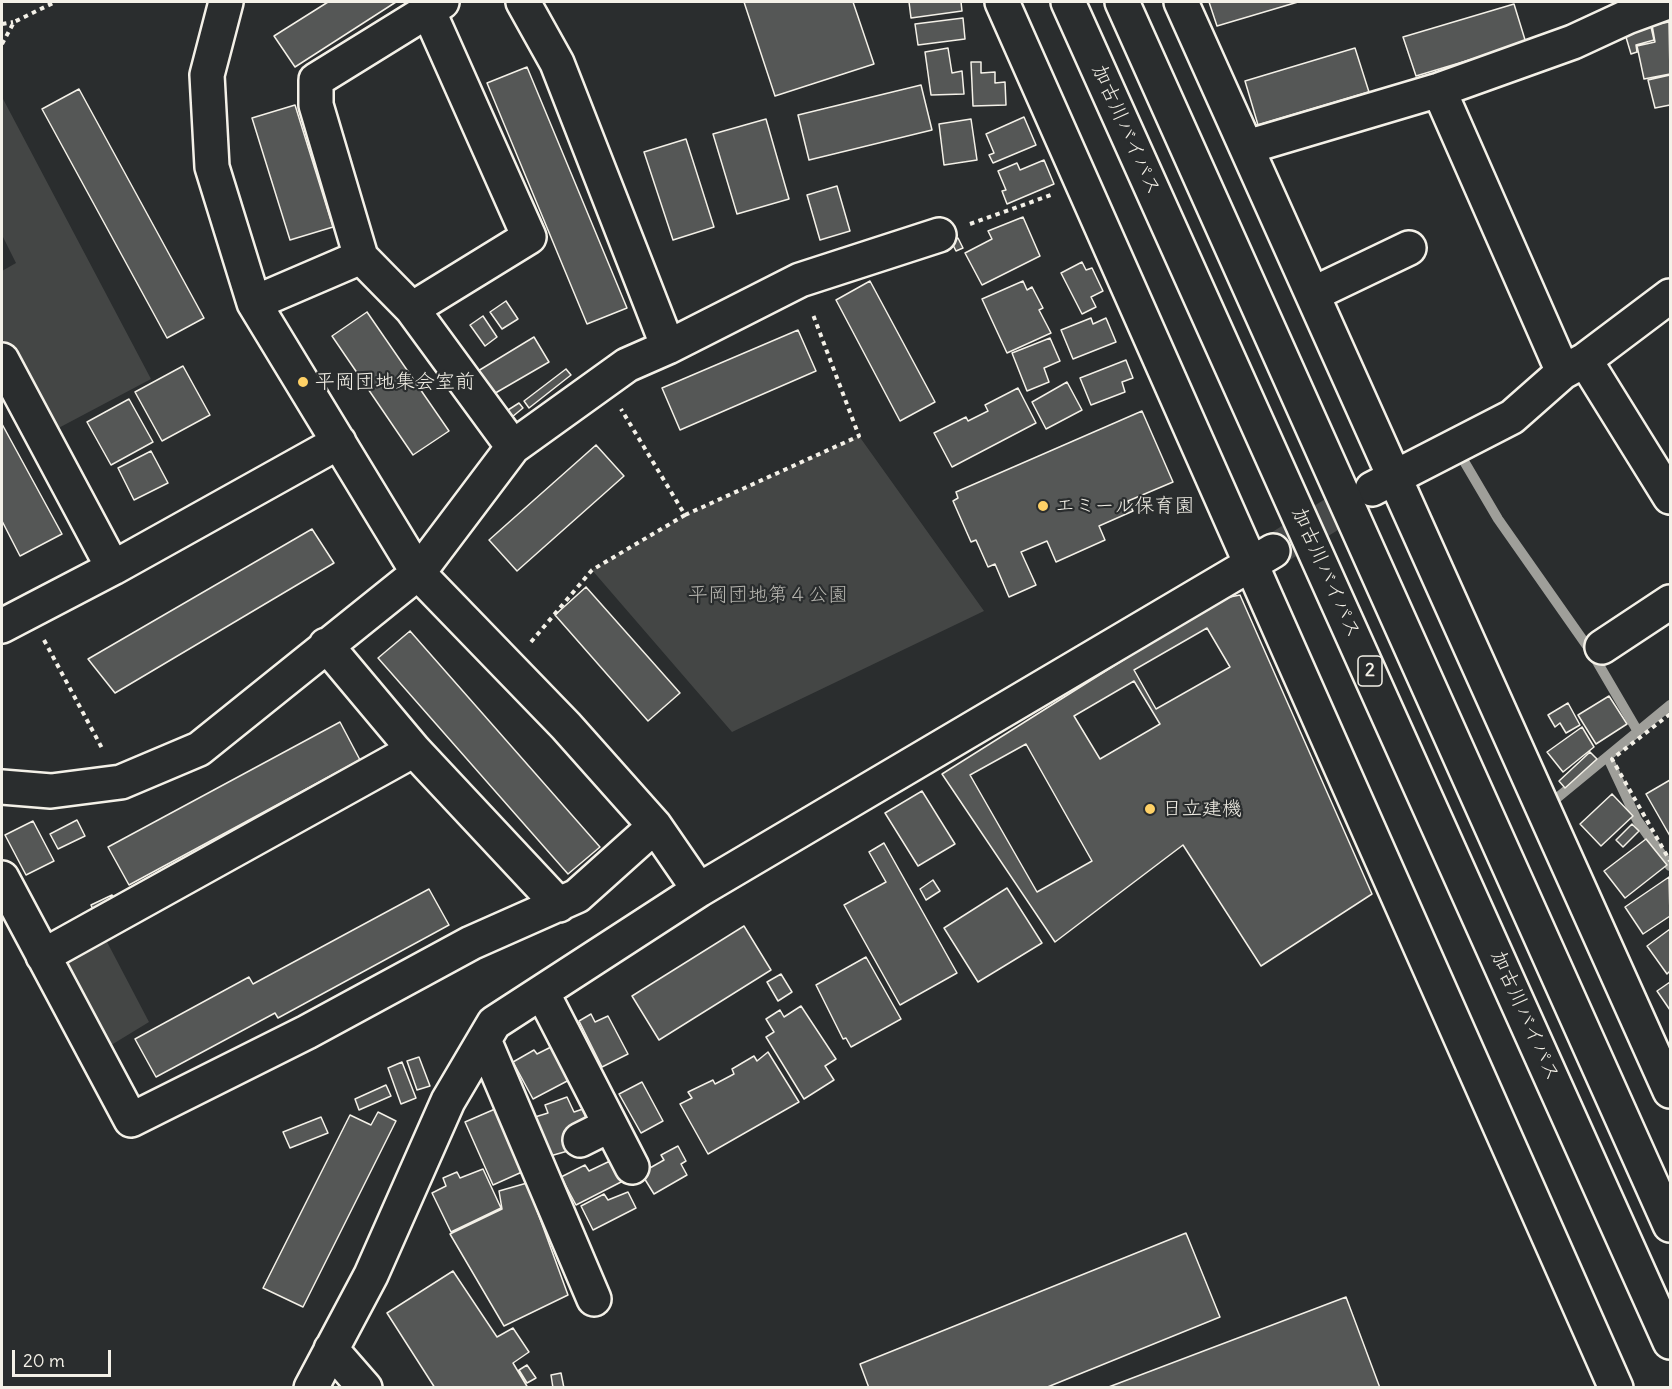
<!DOCTYPE html>
<meta charset="utf-8">
<style>
body{margin:0}
#map{position:relative;width:1672px;height:1389px;overflow:hidden;background:#2a2d2e;font-family:Delius,sans-serif}
canvas{display:block}
.frame{position:absolute;inset:0;border:3px solid #f4f1e8;pointer-events:none}
.scale{position:absolute;left:12px;top:1350px;width:99px;height:27px;box-sizing:border-box;border:3px solid #f4f1e8;border-top:0;padding-left:8px;font-size:18px;line-height:21px;white-space:nowrap;color:#f4f1e8;-webkit-text-stroke:4px #2a2d2e;paint-order:stroke}
</style>
<div id="map">
<canvas width="1672" height="1389"></canvas>
<div class="frame"></div>
<div class="scale">20 m</div>
</div>
<script>
const ctx = document.querySelector('canvas').getContext('2d');
ctx.lineJoin = 'round';
function fill(path, color) { ctx.fillStyle = color; ctx.fill(path, 'evenodd'); }
const shape = rows => new Path2D(rows.map(r => 'M' + r).join(''));
function stroke(path, color, width, dash) { ctx.strokeStyle = color; ctx.lineWidth = width; ctx.lineCap = dash ? 'butt' : 'round'; ctx.setLineDash(dash || []); ctx.stroke(path); }
function drawText(font, color, halo, rows, align = 'center') {
  ctx.font = font + ' Delius,"Klee One",sans-serif'; ctx.lineWidth = 4.5; ctx.setLineDash([]); ctx.textBaseline = 'middle'; ctx.strokeStyle = halo; ctx.fillStyle = color; for (const [text, x, y, turn = 0] of rows) {
    ctx.save(); ctx.translate(x, y); ctx.rotate((+turn || 0) * Math.PI / 180); ctx.textAlign = isNaN(turn) ? turn : align; if (halo) ctx.strokeText(text, 0, 0); ctx.fillText(text, 0, 0); ctx.restore();
  }
}
fill(shape([
 [2,97,151,379,51,432,2,338,2,271,16,263,2,235],
 [859,436,984,611,732,732,592,570,685,515],
 [106,940,149,1022,108,1047,65,966,65,960]
]), '#444645');
stroke(shape([
 [1458,451,1498,519,1592,653,1637,730],
 [1608,758,1637,820,1670,866],
 [1557,798,1670,705]
]), '#9f9f9a', 10);
const building = shape([
 [328,2,396,2,295,67,274,36,328,2],
 [744,2,853,2,874,64,775,96,744,2],
 [909,2,961,2,962,11,911,18,909,2],
 [1209,2,1298,2,1217,26,1209,2],
 [1514,4,1526,43,1416,76,1403,37,1514,4],
 [963,18,965,39,918,45,915,24,963,18],
 [1649,18,1654,40,1636,45,1637,52,1631,54,1623,27,1649,18],
 [1669,22,1670,74,1644,79,1637,46,1655,42,1652,25,1669,22],
 [948,48,952,73,962,71,964,94,931,95,925,52,948,48],
 [1355,48,1369,92,1258,125,1245,81,1355,48],
 [971,62,981,62,981,73,995,72,995,83,1005,82,1006,105,973,106,971,62],
 [527,67,627,308,587,324,487,83,527,67],
 [1670,75,1670,105,1655,108,1648,80,1670,75],
 [921,85,932,130,809,160,798,115,921,85],
 [79,89,204,318,167,338,42,109,79,89],
 [295,105,333,227,290,240,252,118,295,105],
 [1024,117,1036,145,993,163,989,155,994,153,986,134,1024,117],
 [766,119,789,199,737,214,713,134,766,119],
 [971,119,977,160,944,165,939,124,971,119],
 [686,139,714,227,673,240,644,152,686,139],
 [1044,160,1054,184,1007,204,1002,191,1006,190,998,171,1017,163,1020,170,1044,160],
 [837,186,850,231,820,240,807,195,837,186],
 [1023,217,1040,256,982,285,965,253,992,239,988,231,1023,217],
 [958,238,963,248,956,251,951,241,958,238],
 [1082,262,1086,270,1092,268,1103,291,1091,297,1096,307,1082,314,1061,273,1082,262],
 [870,281,935,402,900,421,836,300,870,281],
 [1023,281,1027,290,1032,287,1043,308,1039,310,1051,333,1007,353,982,299,1023,281],
 [506,301,518,319,502,329,490,312,506,301],
 [367,312,449,431,413,455,332,336,367,312],
 [483,316,497,337,485,346,470,325,483,316],
 [1091,318,1093,324,1106,318,1116,342,1073,359,1061,330,1091,318],
 [798,330,816,371,680,430,662,388,798,330],
 [534,337,549,362,492,395,478,371,534,337],
 [1050,338,1060,361,1044,368,1049,382,1027,391,1012,353,1050,338],
 [1126,360,1133,378,1122,382,1125,392,1091,405,1080,378,1126,360],
 [183,366,210,415,162,441,135,392,183,366],
 [566,369,571,375,529,408,524,401,566,369],
 [1067,382,1082,410,1046,429,1032,402,1067,382],
 [1018,388,1036,423,952,467,934,433,966,417,968,421,988,411,985,405,1018,388],
 [129,399,153,442,111,465,87,422,129,399],
 [519,403,523,408,512,417,508,410,519,403],
 [1142,411,1173,482,1128,501,1133,511,1099,526,1105,540,1056,562,1047,541,1021,552,1036,585,1009,597,995,564,988,567,976,540,971,542,953,501,958,498,956,492,1142,411],
 [2,424,62,534,20,556,2,521,2,424],
 [596,445,624,476,517,571,489,540,596,445],
 [151,451,168,483,134,500,118,468,151,451],
 [312,529,334,563,115,693,88,659,312,529],
 [586,587,680,693,648,721,555,615,586,587],
 [1240,595,1372,894,1261,966,1183,845,1055,942,942,774,1220,599,1240,595],
 [1207,628,1230,667,1156,709,1134,670,1207,628],
 [410,631,600,847,568,874,378,658,410,631],
 [1134,681,1160,724,1100,759,1074,716,1134,681],
 [1609,696,1627,724,1596,744,1578,715,1609,696],
 [1568,703,1580,725,1566,733,1560,723,1555,727,1548,715,1568,703],
 [340,722,360,760,129,885,108,847,340,722],
 [1582,727,1594,747,1563,772,1547,752,1582,727],
 [1026,744,1092,861,1037,892,970,775,1026,744],
 [1590,752,1597,759,1565,788,1559,781,1590,752],
 [1670,780,1670,836,1646,794,1670,780],
 [922,791,955,844,918,866,885,813,922,791],
 [1612,794,1633,816,1601,846,1580,824,1612,794],
 [77,820,85,836,58,849,50,834,77,820],
 [33,821,54,861,26,875,5,835,33,821],
 [1632,824,1639,831,1623,847,1616,840,1632,824],
 [1646,839,1667,865,1625,898,1604,871,1646,839],
 [884,843,957,973,900,1005,844,905,886,882,869,852,884,843],
 [1669,877,1670,916,1643,934,1625,907,1669,877],
 [933,880,940,891,926,900,920,889,933,880],
 [1007,888,1042,943,978,982,944,928,1007,888],
 [429,889,449,925,278,1018,275,1013,156,1077,135,1039,249,977,253,984,429,889],
 [112,895,116,901,94,912,91,905,112,895],
 [744,926,771,970,659,1040,632,996,744,926],
 [1670,929,1670,971,1667,974,1647,946,1670,929],
 [866,957,901,1019,851,1047,846,1038,843,1039,816,985,866,957],
 [781,974,792,992,778,1001,767,982,781,974],
 [1670,982,1670,1010,1657,991,1670,982],
 [801,1006,836,1059,825,1066,834,1080,804,1099,766,1037,774,1032,766,1019,780,1010,784,1017,801,1006],
 [591,1014,595,1022,608,1016,628,1054,602,1067,579,1021,591,1014],
 [553,1046,571,1079,533,1099,513,1062,534,1050,537,1054,553,1046],
 [768,1052,799,1102,708,1154,680,1104,692,1098,688,1092,713,1080,715,1084,734,1074,732,1069,754,1056,757,1061,768,1052],
 [419,1057,430,1086,417,1090,407,1061,419,1057],
 [402,1062,416,1098,401,1104,388,1068,402,1062],
 [642,1082,663,1121,641,1133,619,1094,642,1082],
 [386,1085,391,1096,359,1110,355,1099,386,1085],
 [567,1097,574,1112,583,1109,586,1118,578,1122,575,1149,550,1156,535,1117,548,1113,545,1105,567,1097],
 [495,1109,522,1172,493,1185,465,1122,495,1109],
 [378,1112,396,1121,303,1307,263,1288,350,1115,371,1125,378,1112],
 [321,1117,328,1133,290,1148,283,1132,321,1117],
 [678,1146,686,1161,681,1164,687,1175,654,1194,641,1173,664,1160,661,1155,678,1146],
 [610,1161,623,1181,576,1205,561,1177,585,1165,589,1171,610,1161],
 [483,1169,501,1208,451,1232,432,1193,446,1186,443,1178,457,1172,460,1178,483,1169],
 [527,1183,568,1295,504,1326,450,1234,502,1209,499,1191,527,1183],
 [628,1192,636,1208,593,1230,581,1206,604,1194,608,1200,628,1192],
 [1186,1233,1220,1317,1045,1388,869,1388,860,1364,1186,1233],
 [453,1271,497,1337,513,1328,529,1352,513,1363,528,1388,435,1388,387,1313,453,1271],
 [1346,1297,1380,1388,1106,1388,1346,1297],
 [527,1365,536,1378,527,1383,519,1370,527,1365],
 [561,1373,564,1388,553,1388,551,1375,561,1373]
]);
fill(building, '#555756');
stroke(building, '#f4f1e8', 1.5);
stroke(shape([
 [1273,551,1371,490]
]), '#484a4a', 33, [33, 16]);
const minor = shape([
 [226,2,207,75,212,167,254,303,418,573,566,726,655,826,699,890],
 [523,2,557,63,668,347],
 [1002,2,1616,1388],
 [1181,2,1670,1091],
 [428,10,529,237,412,309,513,447],
 [1439,90,1563,372],
 [1247,147,1439,90,1573,42,1627,17,1668,2],
 [1313,294,1409,248],
 [254,303,361,257],
 [412,309,361,257,316,105,316,80,442,2],
 [2,360,113,568],
 [1585,360,1670,497],
 [1372,489,1512,417,1563,372,1585,360,1670,296],
 [2,626,113,568,339,442],
 [326,645,414,750,559,905],
 [1602,647,1670,602],
 [2,787,51,791,121,782,199,749,418,573,513,447,627,365,668,347,800,280,939,235],
 [2,878,131,1120,307,1032,471,943,577,896,655,826],
 [43,956,414,750],
 [542,992,632,1167],
 [484,1040,594,1299],
 [580,1140,610,1125],
 [331,1349,365,1388],
 [311,1388,371,1275,448,1101,494,1023,699,890,1273,551]
]);
const highway = shape([
 [1068,2,1670,1342],
 [1122,2,1670,1225]
]);
stroke(minor, '#f4f1e8', 38);
stroke(highway, '#f4f1e8', 38);
stroke(shape([
 [2,24,13,22],
 [2,44,14,22,55,2],
 [970,224,1051,195],
 [685,515,859,436,812,312],
 [44,640,103,750],
 [531,642,592,570,685,515,621,409],
 [1670,714,1612,759,1670,861]
]), '#f4f1e8', 4, [4.5, 4.5]);
stroke(minor, '#2a2d2e', 33);
stroke(highway, '#2a2d2e', 33);
for (const [x, y, r, color] of [
 [303,382,6,"#ffd166"],
 [1043,506,6,"#ffd166"],
 [1150,809,6,"#ffd166"]
]) { const dot = new Path2D(); dot.arc(x, y, r, 0, 2 * Math.PI); ctx.fillStyle = color; ctx.fill(dot); stroke(dot, '#2a2d2e', 2); }
for (const [x, y, w] of [
 [1370,671,24]
]) { const box = new Path2D(); box.roundRect(x - w / 2, y - 15, w, 30, 4.5); ctx.fillStyle = '#2a2d2e'; ctx.fill(box); stroke(box, '#f4f1e8', 1.5); }
drawText('bold 18px', '#f4f1e8', null, [
 ["2",1370,671]
]);
drawText('20px', '#f4f1e8', '#2a2d2e', [
 ["加古川バイパス",1126,130,66],
 ["加古川バイパス",1326,573,66],
 ["加古川バイパス",1525,1016,66]
]);
drawText('20px', '#f4f1e8', '#2a2d2e', [
 ["平岡団地集会室前",315,382],
 ["エミール保育園",1055,506],
 ["日立建機",1162,809]
], 'left');
drawText('20px', '#b6b5af', '#2a2d2e', [
 ["平岡団地第４公園",768,595]
]);
</script>
